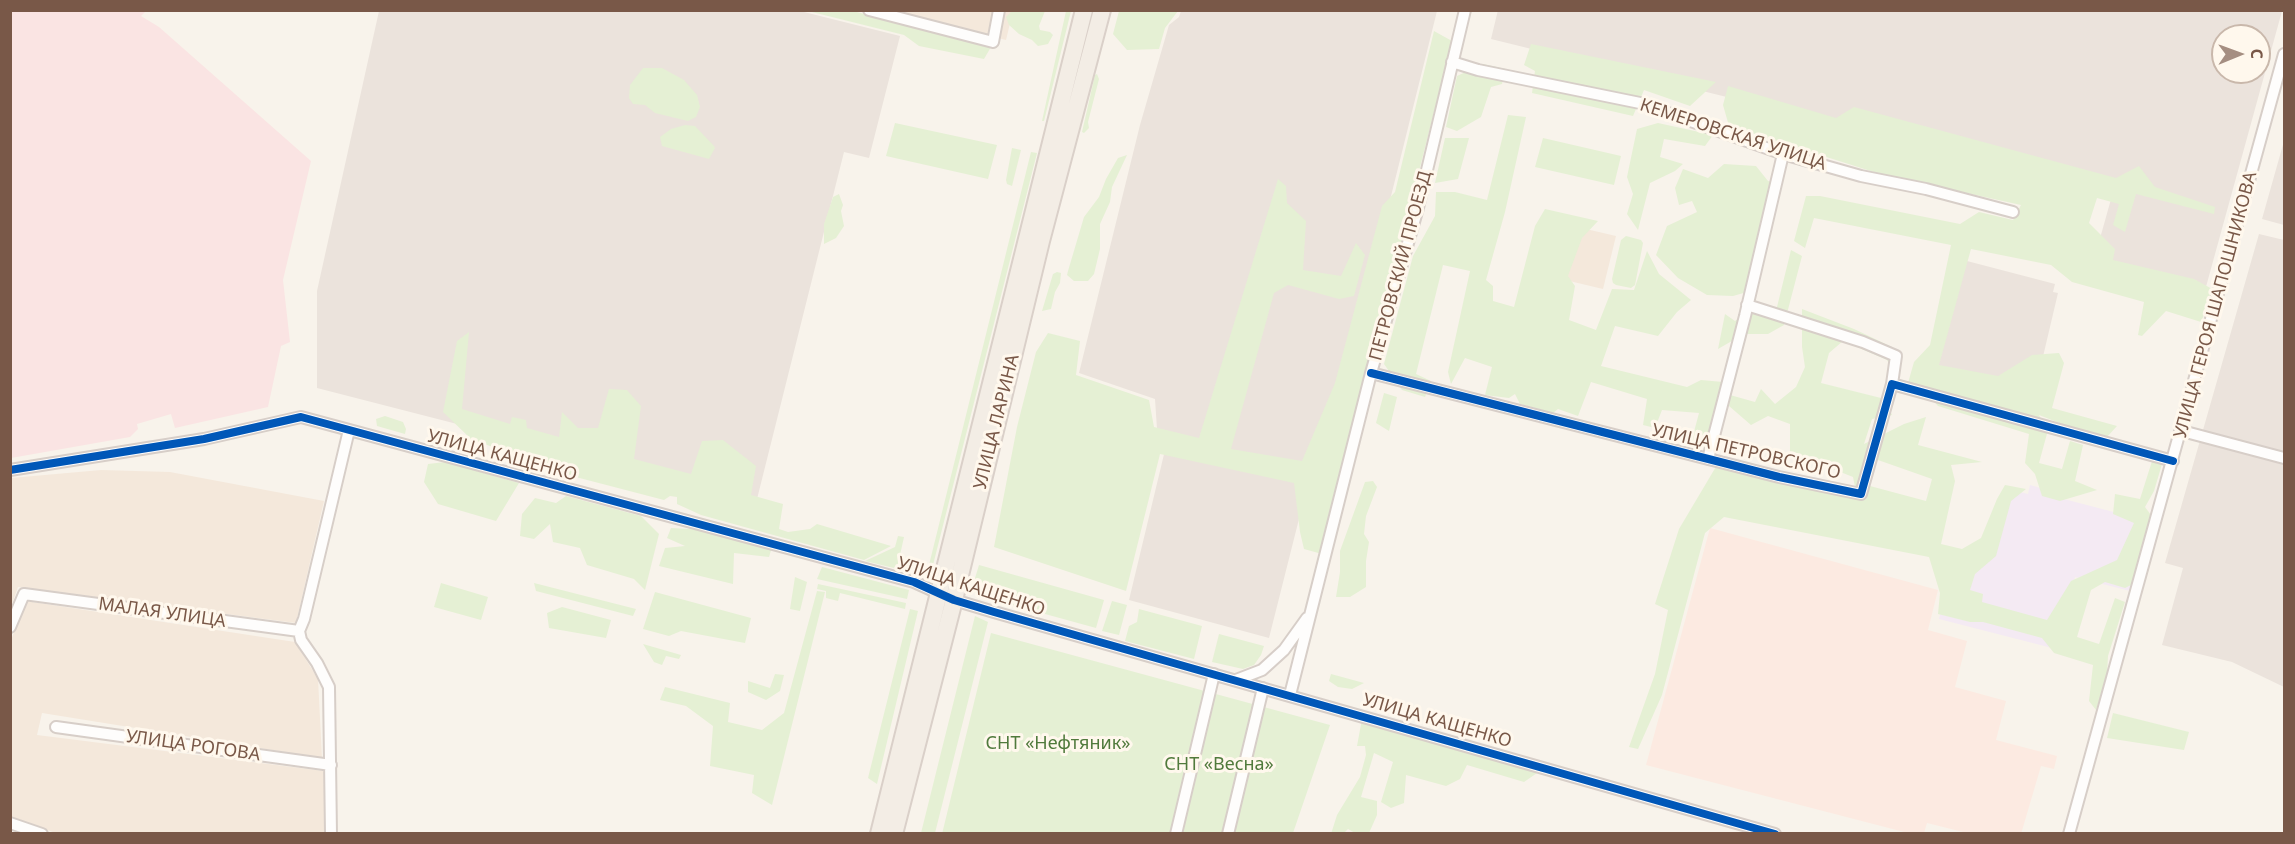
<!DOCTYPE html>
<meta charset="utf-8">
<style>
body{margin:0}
#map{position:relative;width:2295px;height:844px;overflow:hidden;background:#f8f3eb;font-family:"Noto Sans",sans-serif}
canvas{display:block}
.frame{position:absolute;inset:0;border:12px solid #795848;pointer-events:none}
.north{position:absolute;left:2211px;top:24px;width:60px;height:60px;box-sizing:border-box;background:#fff8ed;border:2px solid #c9b8ab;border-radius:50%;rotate:89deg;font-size:16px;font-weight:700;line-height:24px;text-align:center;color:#795848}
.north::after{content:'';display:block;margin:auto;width:21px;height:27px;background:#a58e81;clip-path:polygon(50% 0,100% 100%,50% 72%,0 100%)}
</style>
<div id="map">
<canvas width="2295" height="844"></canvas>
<div class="frame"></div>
<div class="north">С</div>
</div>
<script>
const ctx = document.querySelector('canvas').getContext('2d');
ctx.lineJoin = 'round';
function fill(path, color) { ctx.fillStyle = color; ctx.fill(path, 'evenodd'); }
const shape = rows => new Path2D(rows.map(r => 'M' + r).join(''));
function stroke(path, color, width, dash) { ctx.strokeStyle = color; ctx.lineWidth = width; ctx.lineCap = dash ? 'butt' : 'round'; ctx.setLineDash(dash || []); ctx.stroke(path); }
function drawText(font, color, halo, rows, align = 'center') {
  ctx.font = font + ' "Noto Sans",sans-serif'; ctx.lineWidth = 6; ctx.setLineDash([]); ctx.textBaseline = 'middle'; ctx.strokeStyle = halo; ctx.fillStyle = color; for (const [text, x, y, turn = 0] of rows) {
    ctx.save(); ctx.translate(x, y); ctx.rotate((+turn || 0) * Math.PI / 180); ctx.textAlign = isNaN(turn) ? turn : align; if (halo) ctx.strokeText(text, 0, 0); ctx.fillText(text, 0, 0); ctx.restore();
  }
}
fill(shape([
 [889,11,1013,11,1006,40],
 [1573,226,1616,236,1603,289,1561,279],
 [101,470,170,472,324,501,296,623,18,587,11,607,11,478],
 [26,601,295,642,318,679,322,758,42,713,37,735,324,771,324,833,59,834,11,818,11,640]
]), '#f4e8db');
fill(shape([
 [1710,528,1938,590,1928,630,1967,641,1955,687,2006,701,1996,740,2057,756,2054,769,2041,766,2021,834,1967,833,1927,823,1924,833,1908,833,1646,765]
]), '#fceae1');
fill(shape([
 [796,10,900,36,869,158,844,152,757,499,737,496,317,388,317,291,379,11],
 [1498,10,2282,11,2204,294,2092,267,2113,192,1491,39],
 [2223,36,2259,36,2259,72,2223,72],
 [1181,11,1437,11,1318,490,1301,511,1269,638,1129,600,1166,446,1158,444,1155,399,1079,373,1140,125,1169,25,1179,17],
 [2284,141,2284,225,2262,219],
 [2259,234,2284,240,2284,687,2232,662,2162,645,2183,568,2165,563],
 [1967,261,2055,284,2053,292,2058,293,2037,382,1933,368]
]), '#ebe3dc');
fill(shape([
 [2030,485,2055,492,2060,498,2152,522,2134,592,2075,577,2056,649,1939,619,1952,569,1989,549,2004,488,2028,494]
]), '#f4eaf3');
fill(shape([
 [11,10,146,11,141,16,159,27,311,161,283,280,290,342,281,346,268,407,175,428,171,414,137,424,138,429,130,437,11,458]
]), '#fae4e3');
fill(shape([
 [808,11,853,11,991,47,984,59,919,46,904,35],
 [1012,11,1045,11,1039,26,1040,30,1050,32,1053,35,1048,44,1038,46,1032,40,1019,34,1009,25,1006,17],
 [1066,11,1071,11,1044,121,1042,121],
 [1119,11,1119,10,1178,11,1165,28,1159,49,1127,50,1113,34],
 [1434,31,1452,41,1322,554,1304,549,1300,532,1294,483,1160,454,1126,591,994,547,1017,427,1036,352,1048,333,1080,341,1076,375,1149,400,1154,427,1199,438,1278,179,1286,186,1287,203,1306,221,1303,270,1341,276,1356,243,1365,255,1354,296,1339,299,1288,285,1274,293,1231,449,1302,461,1335,383,1382,206,1395,192],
 [1531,44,1716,82,1690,106,1644,90,1633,116,1532,93,1535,71,1524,65],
 [1483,64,1506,69,1502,84,1491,87,1481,117,1457,131,1446,127,1457,76],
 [643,68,662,68,684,80,697,95,700,107,696,117,688,121,655,113,645,105,633,104,629,98,630,85],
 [1097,74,1099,79,1088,122,1089,128,1084,133,1082,132,1095,75],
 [1728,86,1836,118,1854,107,2116,178,2139,166,2155,187,2215,207,2214,214,2136,194,2125,232,2113,225,2119,204,2097,198,2089,223,2115,249,2113,260,2194,279,2214,290,2201,322,2166,311,2142,336,2138,335,2144,302,2072,282,2051,265,1971,249,1939,365,1998,376,2032,355,2059,353,2064,363,2052,408,2117,426,2107,437,2067,426,2039,415,2048,430,2039,463,2062,469,2070,441,2083,445,2075,481,2097,490,2060,501,2042,496,2035,474,2025,463,2029,434,1938,406,1921,387,1908,383,1914,362,1930,345,1951,245,1814,218,1805,248,1794,241,1806,196,1820,196,1960,224,1979,212,2013,220,2021,205,1880,174,1729,126,1723,105],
 [1508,115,1526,117,1505,212,1486,280,1493,286,1493,301,1514,307,1535,226,1545,209,1598,221,1582,238,1568,276,1575,286,1569,320,1596,330,1612,289,1634,290,1647,251,1659,274,1691,300,1677,312,1658,336,1615,326,1601,366,1687,387,1701,380,1723,382,1706,448,1691,443,1699,413,1662,410,1655,428,1643,425,1647,399,1591,382,1578,416,1558,409,1553,413,1520,404,1515,394,1509,398,1485,395,1492,367,1465,358,1451,384,1448,372,1470,271,1443,265,1416,374,1431,381,1425,397,1402,390,1384,364,1413,256,1435,216,1436,192,1455,192,1487,200],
 [895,123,997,145,988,179,886,156],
 [1658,123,1713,135,1705,146,1664,139,1660,157,1683,164,1675,171,1650,183,1638,230,1627,214,1633,194,1627,177,1637,129],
 [685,125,695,126,714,146,715,148,709,159,662,146,660,137,671,129],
 [1445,138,1469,138,1458,179,1435,183],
 [1543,138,1621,156,1614,185,1535,167],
 [1012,148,1021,150,1012,186,1007,184,1006,180],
 [1031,152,1037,153,932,569,927,573],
 [1127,155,1112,187,1110,202,1100,224,1100,249,1094,274,1088,281,1074,281,1067,275,1068,271,1084,217,1099,197,1106,179,1118,158],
 [1724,164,1756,166,1768,181,1780,184,1754,290,1733,296,1707,295,1678,278,1656,255,1667,226,1697,212,1692,201,1679,205,1675,188,1683,169,1708,178],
 [839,194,843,205,841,211,844,226,836,238,824,244,824,224,833,197],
 [1626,236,1641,240,1643,243,1635,285,1631,288,1616,285,1613,283,1612,279,1621,240],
 [1791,250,1802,256,1784,325,1768,334,1744,334,1718,349,1725,314,1735,321,1756,306,1776,311],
 [1057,272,1061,273,1060,283,1055,292,1051,309,1042,311,1053,274],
 [1802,309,1854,329,1892,347,1899,361,1891,367,1887,360,1843,341,1829,353,1821,383,1885,399,1892,415,1872,419,1864,444,1904,424,1926,417,1918,445,1982,462,1951,465,1955,481,1941,544,1962,549,1981,538,1997,499,2005,485,2026,489,2011,501,1996,556,1975,574,1970,590,1983,594,1982,602,2047,620,2071,581,2117,560,2134,523,2113,514,2115,494,2140,499,2153,458,2162,464,2154,491,2145,507,2151,515,2135,583,2125,588,2105,582,2091,590,2077,637,2099,644,2115,598,2125,602,2108,656,2107,676,2096,710,2089,701,2093,665,2054,653,2042,638,1983,622,1970,622,1938,614,1940,593,1929,557,1724,517,1705,533,1662,695,1638,749,1629,747,1655,674,1668,610,1655,604,1679,529,1717,465,1859,497,1870,486,1926,501,1932,479,1878,460,1855,487,1853,477,1790,452,1790,424,1768,416,1751,425,1729,406,1730,395,1755,402,1761,389,1775,404,1796,387,1805,367,1802,347],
 [469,332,462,409,510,424,512,417,526,420,527,428,559,437,562,412,578,428,598,428,609,389,627,390,641,406,634,459,691,474,702,441,723,440,756,466,751,495,783,504,779,529,788,532,810,529,817,524,891,546,864,560,701,515,677,504,677,497,670,496,664,500,568,475,471,439,443,412,457,341],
 [1384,393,1397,397,1389,431,1376,423],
 [385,416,403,422,406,429,405,434,377,426,376,419],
 [445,462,519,483,496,521,438,504,424,482,428,464],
 [1373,481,1377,487,1366,516,1364,534,1369,542,1366,561,1366,587,1350,597,1336,597,1340,572,1340,551,1365,482],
 [566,496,641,516,659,534,645,590,634,579,587,565,580,548,553,542,550,524,534,539,520,536,522,514,535,498,556,503],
 [671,528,709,530,772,547,769,557,734,553,733,584,659,566,665,548,685,546,667,538],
 [898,536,904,537,898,564,894,568,865,561,895,547],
 [979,565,1104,600,1096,628,976,595,972,588],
 [822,567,909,590,907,599,817,579],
 [795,577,807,582,800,611,790,609],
 [441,583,488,597,481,620,434,607],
 [534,583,636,609,633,616,536,591],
 [818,584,906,603,905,609,840,593,838,601,826,598,826,591,817,589],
 [817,591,825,592,772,805,752,793,754,775,710,766,713,726,686,706,660,700,665,687,730,703,728,722,762,730,784,713],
 [655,592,751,618,745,643,681,631,669,636,643,629],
 [1112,601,1127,605,1119,635,1102,631],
 [562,607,611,620,606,638,549,628,547,613],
 [910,609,918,611,877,784,868,778],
 [1139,609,1202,626,1194,659,1125,641,1129,626,1137,622],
 [975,616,988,622,935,833,921,833],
 [991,633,1330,725,1293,833,942,834],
 [1219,634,1264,646,1261,655,1254,665,1243,669,1212,662],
 [643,644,681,655,679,659,666,656,662,665,654,662],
 [775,674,784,675,780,691,766,700,748,692,748,681,770,688],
 [1331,674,1364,683,1352,689,1338,687,1329,681],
 [2113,713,2189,732,2184,750,2107,738],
 [1362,719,1540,771,1524,782,1467,765,1460,779,1446,786,1406,775,1404,803,1391,808,1381,802,1393,762,1374,753,1361,797,1377,801,1377,815,1369,833,1355,833,1348,829,1344,833,1331,834,1337,815,1360,777,1366,755,1365,746,1357,746]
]), '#e5f0d4');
const street = shape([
 [869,10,993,42,999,10],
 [1452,62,1478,70,1640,103,1783,154,1861,176,1926,189,2013,212],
 [1747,305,1863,342,1896,356,1892,384],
 [1371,373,1779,477,1861,494,1892,384,2173,461],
 [2182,431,2284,458],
 [1708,459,1745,316,1783,154],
 [10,470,204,439,301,417,914,582,954,600,994,612,1775,834],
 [10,627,24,594,299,631],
 [1236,680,1262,670,1284,650,1307,618],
 [1290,695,1371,373,1418,208,1465,10],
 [56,727,331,765],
 [10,823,42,834],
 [331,834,329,687,317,663,301,640,299,631,304,619,349,430],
 [1176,834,1214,674],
 [1228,834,1263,688],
 [2069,834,2284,54]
]);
const primary = shape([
 [879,834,1084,10],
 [894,834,954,600,1041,241,1102,10]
]);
stroke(street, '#d7cec8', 14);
stroke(primary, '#dad0c9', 20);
stroke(street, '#fefdfc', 10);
stroke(primary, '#f3ede5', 16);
stroke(shape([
 [1371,373,1779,477,1861,494,1892,384,2173,461],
 [10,470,204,439,301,417,914,582,954,600,994,612,1775,834]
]), '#0057b8', 8);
drawText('18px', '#795848', '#fff8ed', [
 ["КЕМЕРОВСКАЯ УЛИЦА",1733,135,18],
 ["ПЕТРОВСКИЙ ПРОЕЗД",1401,266,-75],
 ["УЛИЦА ГЕРОЯ ШАПОШНИКОВА",2216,305,-75],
 ["УЛИЦА ЛАРИНА",997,422,-76],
 ["УЛИЦА ПЕТРОВСКОГО",1746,452,13],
 ["УЛИЦА КАЩЕНКО",502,456,15],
 ["УЛИЦА КАЩЕНКО",971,587,18],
 ["МАЛАЯ УЛИЦА",162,613,8],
 ["УЛИЦА КАЩЕНКО",1437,721,16],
 ["УЛИЦА РОГОВА",193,746,8]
]);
drawText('18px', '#507a3c', '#fff8ed', [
 ["СНТ «Нефтяник»",1058,744],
 ["СНТ «Весна»",1219,765]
]);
</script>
